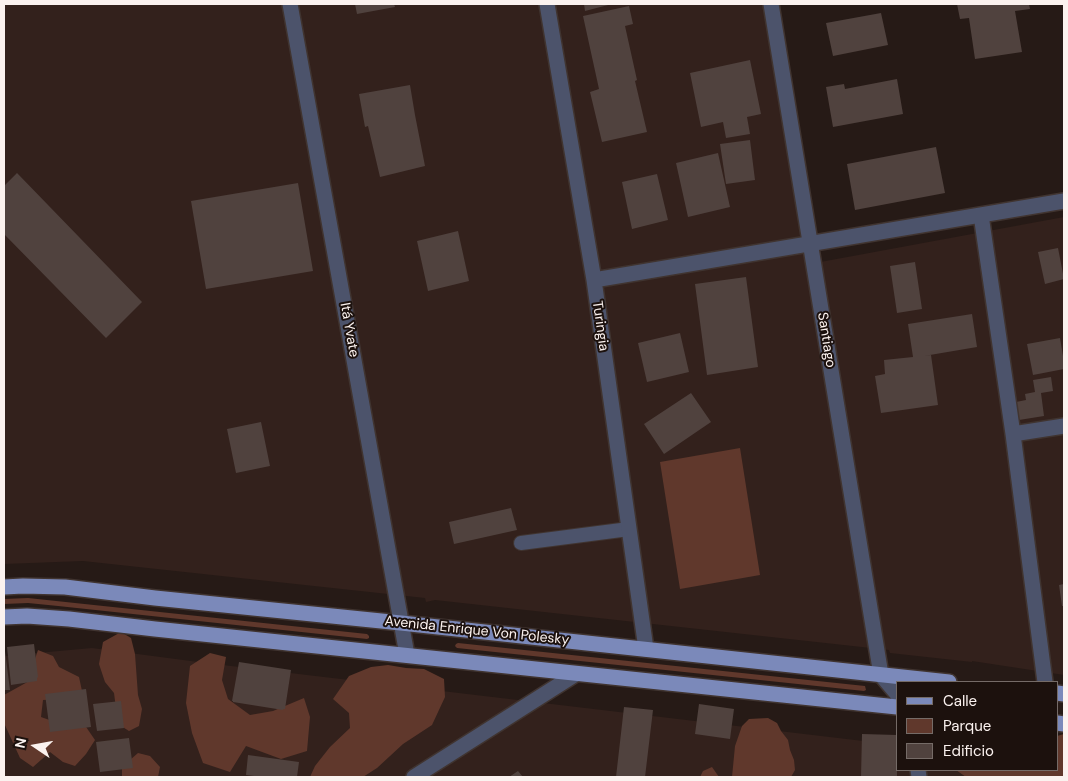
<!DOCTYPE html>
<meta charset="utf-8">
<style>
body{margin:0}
#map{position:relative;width:1068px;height:781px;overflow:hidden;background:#261a16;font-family:"DM Sans",sans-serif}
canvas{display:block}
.frame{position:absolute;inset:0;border:5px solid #fbf2ef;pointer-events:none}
.legend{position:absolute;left:896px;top:681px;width:162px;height:90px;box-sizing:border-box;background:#1c110d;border:1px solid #756b67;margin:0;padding:6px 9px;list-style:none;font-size:15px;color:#fbf2ef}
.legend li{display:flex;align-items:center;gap:10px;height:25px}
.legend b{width:25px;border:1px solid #756b67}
.north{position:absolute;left:10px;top:721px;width:50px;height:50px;-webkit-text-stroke:4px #1c110d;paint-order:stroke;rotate:282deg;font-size:14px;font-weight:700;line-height:20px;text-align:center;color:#fbf2ef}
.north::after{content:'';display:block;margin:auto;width:18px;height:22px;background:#fbf2ef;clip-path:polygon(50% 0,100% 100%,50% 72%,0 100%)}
</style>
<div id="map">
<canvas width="1068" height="781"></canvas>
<div class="frame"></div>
<ul class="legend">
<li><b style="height:6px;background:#7b89ba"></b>Calle</li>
<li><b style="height:14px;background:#60382c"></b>Parque</li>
<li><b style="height:14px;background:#50423e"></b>Edificio</li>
</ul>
<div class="north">N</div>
</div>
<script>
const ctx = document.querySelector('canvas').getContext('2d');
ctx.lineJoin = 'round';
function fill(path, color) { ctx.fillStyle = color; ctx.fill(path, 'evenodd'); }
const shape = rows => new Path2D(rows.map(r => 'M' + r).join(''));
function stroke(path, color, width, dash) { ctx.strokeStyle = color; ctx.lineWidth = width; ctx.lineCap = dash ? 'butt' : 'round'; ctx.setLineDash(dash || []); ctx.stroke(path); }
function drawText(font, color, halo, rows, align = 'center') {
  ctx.font = font + ' "DM Sans",sans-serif'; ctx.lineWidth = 4; ctx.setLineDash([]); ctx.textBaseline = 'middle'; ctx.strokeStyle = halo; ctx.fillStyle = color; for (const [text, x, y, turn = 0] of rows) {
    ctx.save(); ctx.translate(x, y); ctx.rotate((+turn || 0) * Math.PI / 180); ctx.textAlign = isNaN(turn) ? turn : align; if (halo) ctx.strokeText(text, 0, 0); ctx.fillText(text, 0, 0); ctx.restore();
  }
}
fill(shape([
 [4,4,780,4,815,263,1064,217,1064,675,972,661,972,662,890,653,889,650,435,600,426,602,425,598,83,561,4,564],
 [92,648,206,663,897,745,897,770,1057,770,1064,764,1064,777,4,777,4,656]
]), '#33211c');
fill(shape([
 [740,448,760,575,680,589,660,462],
 [28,598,367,634,369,636,369,638,367,639,58,606,28,603,4,604,4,599],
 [121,632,131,638,135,654,138,695,142,709,139,726,129,731,118,724,114,693,105,682,99,664,103,642],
 [458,643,865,686,866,690,864,691,457,648,455,646,456,644],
 [38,650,53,656,59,667,79,677,82,691,63,699,43,700,41,717,55,722,84,724,95,740,86,754,75,766,63,762,50,752,33,767,20,758,4,723,4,695,31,680,32,668],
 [210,653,226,657,222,680,228,699,250,715,273,711,304,698,310,717,307,751,281,759,246,746,230,772,203,763,192,733,186,703,190,666],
 [388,665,406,668,424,669,444,679,445,697,432,725,403,744,377,768,363,777,310,777,315,766,330,747,350,728,349,713,333,699,349,676,371,667],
 [768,718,777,723,781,731,788,740,790,750,794,760,795,770,791,777,732,777,735,746,742,726,749,719],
 [1064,734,1064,777,966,777,956,770,1057,770,1057,736],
 [138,753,150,756,160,767,158,777,122,777,122,767],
 [712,767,719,777,700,777,703,771]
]), '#60382c');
fill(shape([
 [355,4,394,4,395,7,357,14],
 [584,4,612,4,585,11],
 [957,4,1029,4,1030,9,1015,11,1022,52,975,59,969,18,960,19],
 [629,6,633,24,625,26,637,80,635,81,647,132,602,142,590,92,599,89,583,16],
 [881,13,888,45,833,56,826,23],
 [750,60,761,114,747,117,750,134,726,138,723,122,701,127,690,73],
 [897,79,903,114,833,127,826,87,844,84,845,89],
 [410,85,415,115,425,166,380,177,368,126,365,127,359,94],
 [750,140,755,180,726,184,720,144],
 [936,147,945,193,855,210,847,164],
 [718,153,730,207,688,217,676,163],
 [17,173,142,302,106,338,4,234,4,186],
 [657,174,668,220,632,229,622,182],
 [298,183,313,271,206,289,191,201],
 [458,231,469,281,428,291,417,241],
 [1058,248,1064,279,1045,284,1038,252],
 [915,262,922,309,897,313,890,266],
 [746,277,758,367,707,375,695,284],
 [972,314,977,347,924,356,931,355,938,405,881,413,875,376,885,374,884,360,913,357,908,324],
 [680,333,689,372,647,382,638,343],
 [1060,338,1064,362,1064,369,1033,375,1027,344],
 [1051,377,1053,391,1041,393,1044,416,1019,420,1016,402,1026,400,1025,394,1035,392,1033,380],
 [691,393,711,422,664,454,644,424],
 [261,422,270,466,236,473,227,429],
 [511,508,517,530,454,544,449,522],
 [1064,584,1064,606,1062,606,1059,585],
 [34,644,38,677,37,678,37,681,11,685,7,647],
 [5,651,10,690,4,690,4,652],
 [239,662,291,670,285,709,283,709,283,710,233,702,233,701,232,701],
 [86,689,91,727,50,732,45,694],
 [121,701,124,728,97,731,93,704],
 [699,704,734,709,730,739,695,734],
 [624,707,653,710,645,777,616,777],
 [862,734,897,735,897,777,861,777],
 [129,738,133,768,100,772,96,742],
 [248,755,299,762,297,777,262,777,246,775],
 [518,771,523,777,509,777]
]), '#50423e');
const service = shape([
 [521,543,629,529]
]);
const minor = shape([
 [290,4,407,655],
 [547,4,594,280,646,649],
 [771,4,881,675,897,694],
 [981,215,1013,434,1045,682],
 [594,280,1064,201],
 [1013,434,1064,426],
 [918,770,919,777],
 [414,777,576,674]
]);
const primary = shape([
 [4,587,23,586,65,587,155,598,401,623,949,682],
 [4,617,27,616,69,619,155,629,897,707],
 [1057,693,1064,694],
 [1057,723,1064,724]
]);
stroke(service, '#403430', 16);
stroke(minor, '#403430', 18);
stroke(primary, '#403430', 18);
stroke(service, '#4c536b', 14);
stroke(minor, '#4c536b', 15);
stroke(primary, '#7b89ba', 15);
drawText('14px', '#fbf2ef', '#1c110d', [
 ["Turingia",600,326,82],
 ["Itá Yvate",349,330,80],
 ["Santiago",826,340,81],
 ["Avenida Enrique Von Polesky",477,631,6]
]);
</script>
